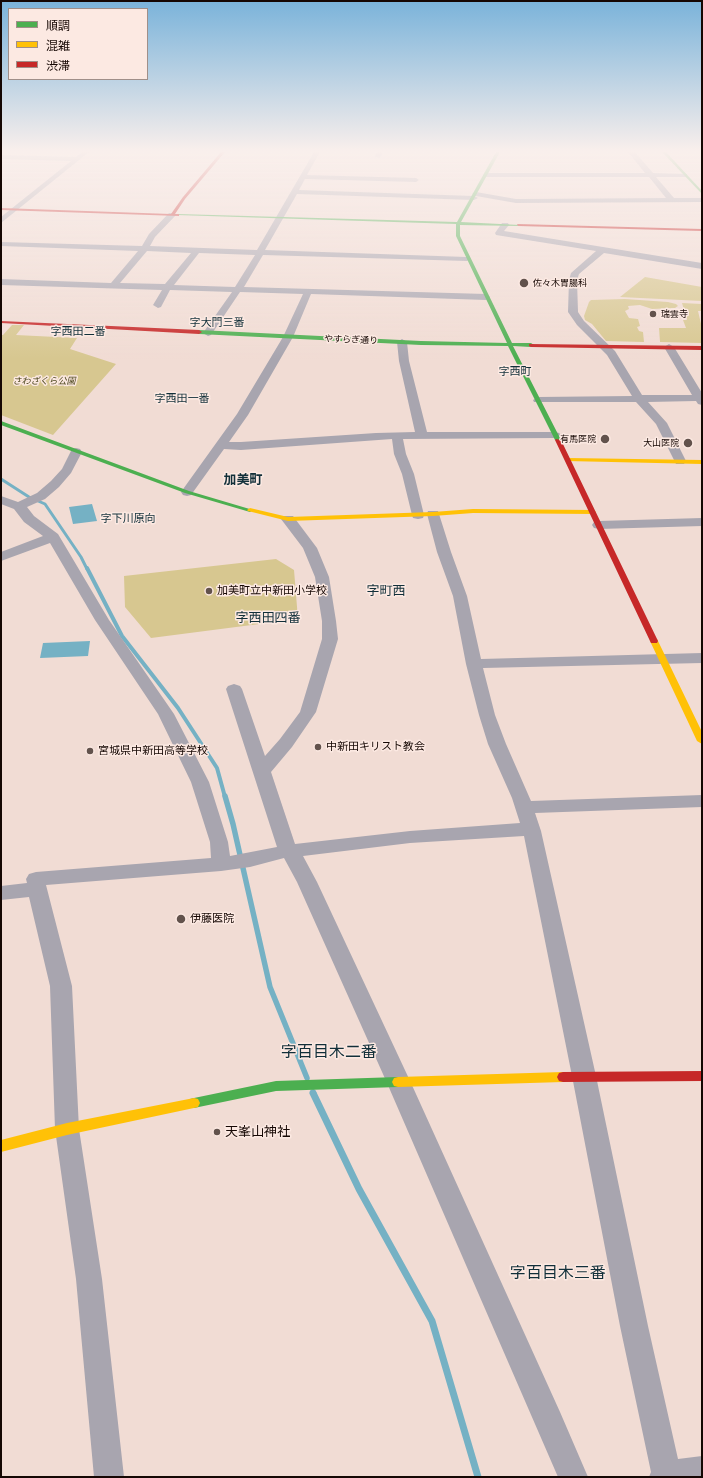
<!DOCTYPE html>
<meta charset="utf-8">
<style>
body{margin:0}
#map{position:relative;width:703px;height:1478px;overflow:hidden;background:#f1dcd4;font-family:"PT Serif","Noto Sans JP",serif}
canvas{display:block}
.frame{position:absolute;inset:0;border:2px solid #150703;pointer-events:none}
.legend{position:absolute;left:8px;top:8px;width:140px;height:72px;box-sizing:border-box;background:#fce9e2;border:1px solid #a08f89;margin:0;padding:5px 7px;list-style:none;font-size:12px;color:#150703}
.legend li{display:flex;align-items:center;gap:8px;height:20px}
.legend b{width:20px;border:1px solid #a08f89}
</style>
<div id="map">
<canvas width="703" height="1478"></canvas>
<div class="frame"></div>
<ul class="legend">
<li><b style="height:5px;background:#4caf50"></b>順調</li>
<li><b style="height:5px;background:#ffc107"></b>混雑</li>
<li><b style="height:5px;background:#c62828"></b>渋滞</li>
</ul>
</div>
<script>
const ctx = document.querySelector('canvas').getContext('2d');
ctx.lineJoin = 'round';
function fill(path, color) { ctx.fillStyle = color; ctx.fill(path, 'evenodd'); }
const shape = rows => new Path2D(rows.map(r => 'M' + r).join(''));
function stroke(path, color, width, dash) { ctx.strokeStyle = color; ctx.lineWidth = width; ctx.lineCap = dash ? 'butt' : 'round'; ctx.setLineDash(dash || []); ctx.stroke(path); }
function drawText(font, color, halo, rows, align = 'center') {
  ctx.font = font + ' "PT Serif","Noto Sans JP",serif'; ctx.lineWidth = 3; ctx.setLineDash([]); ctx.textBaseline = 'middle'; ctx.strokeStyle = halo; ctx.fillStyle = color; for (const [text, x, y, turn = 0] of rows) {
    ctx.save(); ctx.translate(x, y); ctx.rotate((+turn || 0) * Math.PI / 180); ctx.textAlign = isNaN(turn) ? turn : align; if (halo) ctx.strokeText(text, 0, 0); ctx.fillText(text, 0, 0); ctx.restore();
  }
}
fill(shape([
 [645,277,702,287,702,301,620,297],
 [625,299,668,302,676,304,678,306,675,308,652,309,640,305,628,306,629,309,625,311,629,318,638,319,640,326,637,327,639,331,643,332,644,342,606,341,592,324,585,320,584,316,589,302,591,300],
 [682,303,702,304,702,311,698,311,702,328,702,343,660,342,659,328,686,328,683,320,687,320],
 [12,325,24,325,16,335,77,338,70,349,116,364,53,435,1,415,1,335,3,335],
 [276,559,294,570,298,619,151,638,125,607,124,576]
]), '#d7c790');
fill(shape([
 [92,504,97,521,73,524,69,507],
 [90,641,88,656,40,658,43,643]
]), '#75b1c4');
stroke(shape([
 [1,479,29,497,45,504,81,557,87,569]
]), '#75b1c4', 3);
stroke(shape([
 [87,568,122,636,178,708,217,768,225,797]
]), '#75b1c4', 4);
stroke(shape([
 [225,796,233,824,270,987,307,1078],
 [313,1092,314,1094]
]), '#75b1c4', 5.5);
stroke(shape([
 [313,1093,359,1189,432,1321,478,1477]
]), '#75b1c4', 7);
fill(shape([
 [82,152,89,152,1,223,1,217,71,161,1,159,1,155,76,157,82,152],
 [314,152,320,152,307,175,416,178,419,180,416,182,305,179,299,190,474,196,478,198,474,200,297,194,265,250,467,257,471,259,467,261,263,255,244,287,486,294,490,297,486,300,311,294,293,337,248,415,229,442,241,442,376,433,415,432,399,361,397,342,402,339,407,342,409,361,427,432,555,432,559,433,561,435,559,437,555,438,403,439,406,454,414,474,424,515,423,518,418,519,413,518,412,515,402,474,394,454,392,439,241,450,224,449,191,495,187,496,183,495,181,492,237,414,283,337,303,294,240,292,211,335,208,336,203,333,232,292,170,290,161,307,158,308,153,305,162,290,1,285,1,279,111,283,138,251,1,246,1,242,142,246,149,234,169,213,172,213,176,215,155,237,150,246,257,250,314,152],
 [147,251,191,253,165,284,120,283,147,251],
 [199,253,255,255,235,287,174,285,199,253],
 [377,152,383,152,380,158,375,157,377,152],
 [628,152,635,152,653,173,687,174,687,176,685,177,656,177,674,198,702,198,702,202,516,203,476,196,472,194,476,192,516,199,666,198,649,177,486,177,483,175,486,173,645,173,628,152],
 [502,223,508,223,509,225,504,231,702,263,702,269,604,253,579,274,577,280,578,312,584,321,615,351,642,395,692,395,664,347,669,344,674,347,702,393,702,405,698,404,696,401,648,402,667,423,686,461,684,464,676,464,656,424,636,402,534,402,533,400,538,397,632,396,607,355,577,325,568,312,569,280,571,273,596,251,496,235,495,233,502,223],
 [76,448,80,449,82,452,71,473,59,487,45,499,27,507,34,516,58,534,109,620,174,714,209,782,228,842,230,856,277,847,226,689,228,686,234,684,240,686,242,689,265,756,280,739,300,712,322,639,322,621,315,577,303,548,281,519,283,516,293,516,317,548,329,577,336,621,338,639,316,712,292,747,271,772,295,844,410,831,520,823,512,798,488,744,479,715,466,664,453,596,437,552,427,514,428,511,438,511,439,514,451,552,467,596,481,659,702,653,702,663,483,668,495,715,506,744,531,801,702,795,702,807,535,813,541,831,596,1076,648,1326,678,1459,702,1456,702,1477,649,1477,651,1472,620,1326,572,1076,524,836,410,843,303,856,317,882,411,1083,560,1412,588,1477,558,1477,387,1083,297,882,284,858,250,867,221,871,46,885,72,986,79,1129,102,1279,124,1477,94,1477,76,1279,55,1129,50,986,29,897,1,900,1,886,27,883,26,879,29,874,36,872,211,858,210,842,191,782,158,714,95,620,50,543,1,561,1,552,43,536,24,522,14,509,1,504,1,496,18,502,37,493,51,481,62,469,72,449,76,448],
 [702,518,702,526,599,529,594,528,592,525,594,522,599,521,702,518]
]), '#a8a5af');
fill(shape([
 [496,152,500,152,461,222,520,225,518,226,460,225,460,236,512,343,531,343,534,345,531,347,513,346,561,440,560,441,555,440,508,346,421,345,199,334,196,332,199,330,421,341,507,343,456,236,456,224,176,215,178,214,457,222,496,152],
 [662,152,666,152,702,191,702,194,662,152],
 [1,421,189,491,253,510,250,512,185,493,1,425,1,421],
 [398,1077,402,1078,404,1082,402,1086,398,1087,276,1091,194,1108,190,1107,188,1103,190,1099,194,1098,276,1081,398,1077]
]), '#4caf50');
fill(shape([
 [568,458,702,460,702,464,566,461,565,460,568,458],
 [250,508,288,517,433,512,473,509,593,510,596,512,593,514,473,513,433,516,288,521,248,511,247,510,250,508],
 [651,639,657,639,658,641,702,732,702,744,697,741,650,641,651,639],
 [563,1072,567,1073,569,1077,567,1081,563,1082,398,1087,394,1086,392,1082,394,1078,398,1077,563,1072],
 [194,1098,198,1099,200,1103,198,1107,194,1108,67,1135,1,1152,1,1140,67,1123,194,1098]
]), '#ffc107');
fill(shape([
 [221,152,225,152,185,199,175,214,179,214,179,216,1,210,1,208,171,214,183,197,221,152],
 [517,224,702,229,702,231,518,226,517,224],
 [1,321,199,330,202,332,199,334,1,323,1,321],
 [529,344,702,346,702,350,531,347,529,346,529,344],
 [556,439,561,440,658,641,657,643,651,643,650,641,555,440,556,439],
 [702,1071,702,1081,563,1082,559,1081,557,1077,559,1073,563,1072,702,1071]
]), '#c62828');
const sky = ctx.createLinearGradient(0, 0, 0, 359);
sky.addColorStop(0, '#7ab3da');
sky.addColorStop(0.42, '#f9efec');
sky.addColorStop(1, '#f9efec00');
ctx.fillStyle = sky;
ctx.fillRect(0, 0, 703, 359);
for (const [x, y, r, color] of [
 [524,283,5,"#62524c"],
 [653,314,4,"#62524c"],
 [605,439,5,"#62524c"],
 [688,443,5,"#62524c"],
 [209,591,4,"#62524c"],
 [318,747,4,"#62524c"],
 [90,751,4,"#62524c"],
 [181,919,5,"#62524c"],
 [217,1132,4,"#62524c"]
]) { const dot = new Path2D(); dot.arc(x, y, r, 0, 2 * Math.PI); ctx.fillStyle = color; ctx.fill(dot); stroke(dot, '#fce9e2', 1.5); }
drawText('9px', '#150703', '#fce9e2', [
 ["佐々木胃腸科",533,283],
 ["瑞雲寺",661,314],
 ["有馬医院",596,439,"right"],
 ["大山医院",679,443,"right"]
], 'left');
drawText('9px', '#150703', '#fce9e2', [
 ["やすらぎ通り",351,340,2]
]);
drawText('italic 9px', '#4a451b', '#fce9e2', [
 ["さわざくら公園",44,381]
]);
drawText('11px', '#112f39', '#fce9e2', [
 ["字大門三番",217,323],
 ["字西田二番",78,332],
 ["字西町",515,372],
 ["字西田一番",182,399],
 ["字下川原向",128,519]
]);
drawText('11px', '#150703', '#fce9e2', [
 ["加美町立中新田小学校",217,591],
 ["中新田キリスト教会",326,747],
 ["宮城県中新田高等学校",98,751],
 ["伊藤医院",190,919]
], 'left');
drawText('bold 13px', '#112f39', '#fce9e2', [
 ["加美町",243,480]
]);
drawText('13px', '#112f39', '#fce9e2', [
 ["字町西",386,591],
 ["字西田四番",268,618]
]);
drawText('13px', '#150703', '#fce9e2', [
 ["天峯山神社",225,1132]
], 'left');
drawText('16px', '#112f39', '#fce9e2', [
 ["字百目木二番",329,1052],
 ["字百目木三番",558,1273]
]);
</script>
